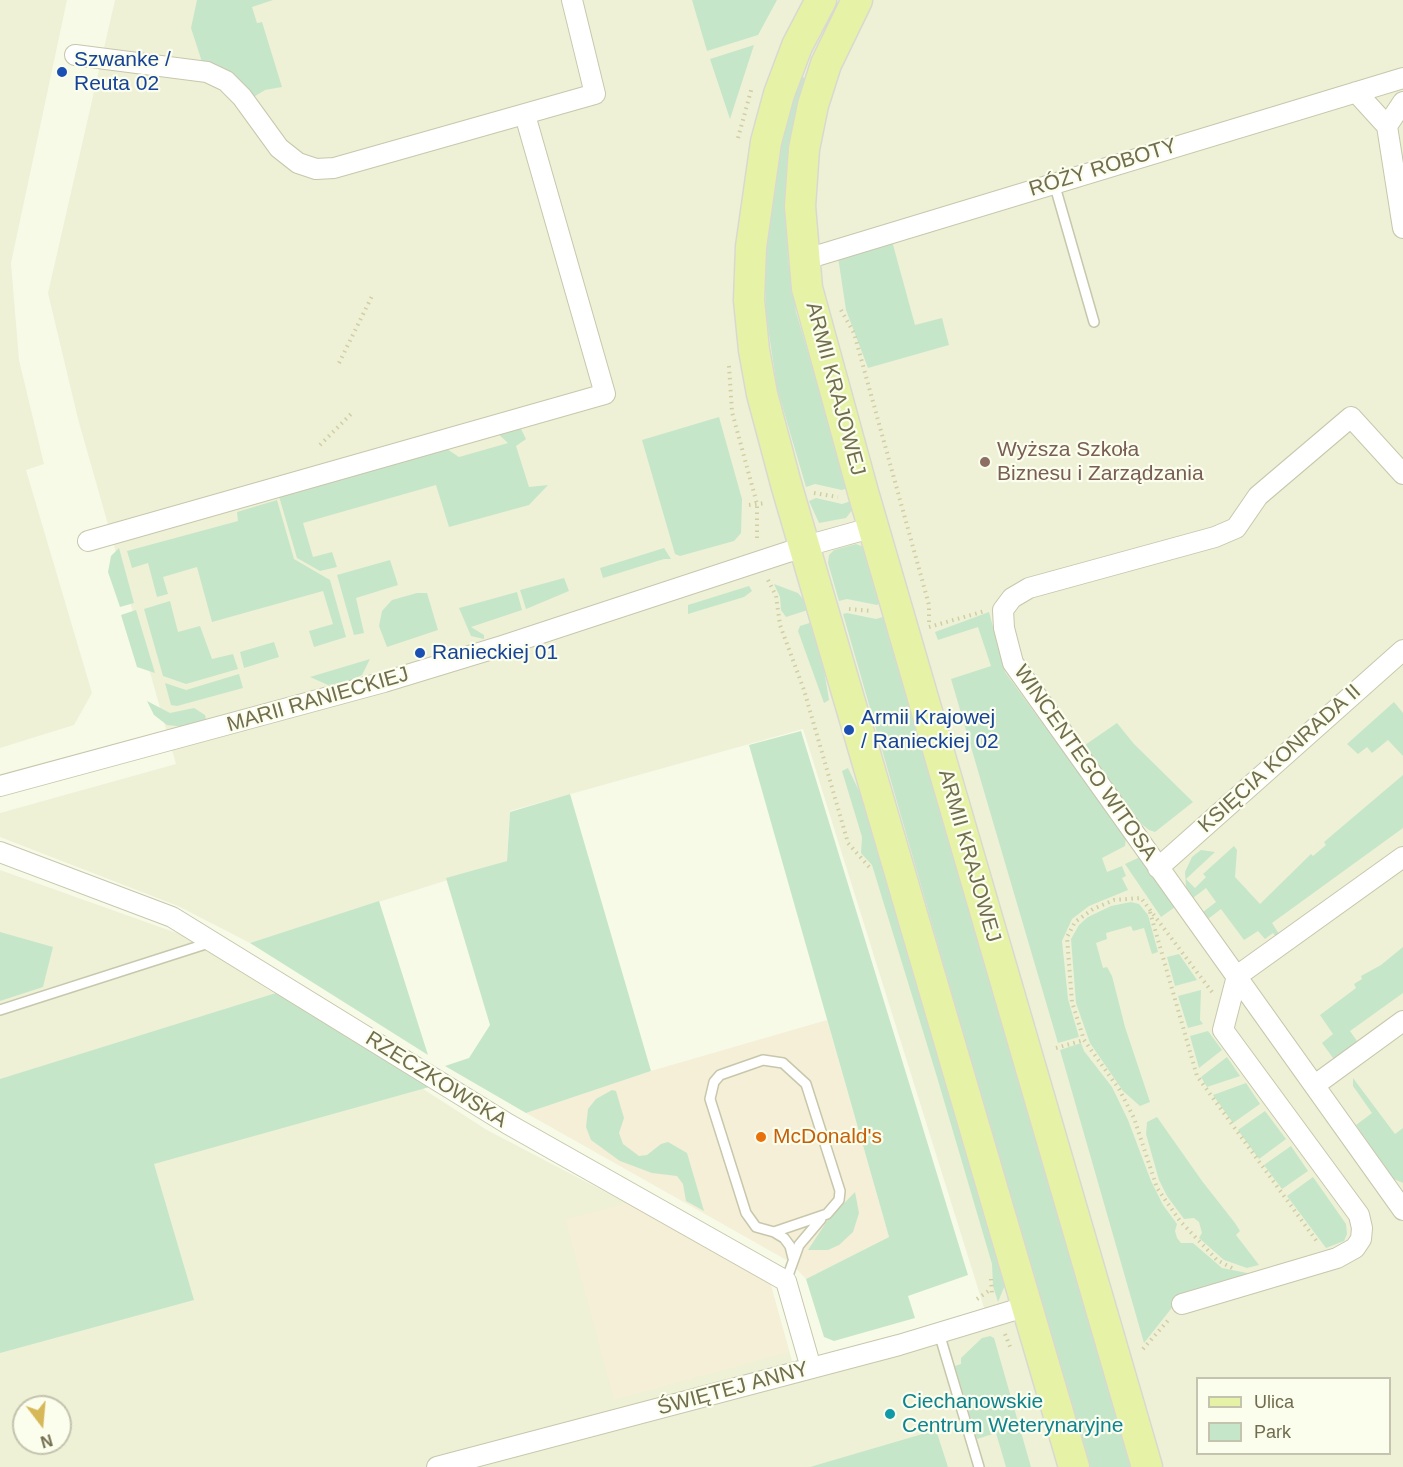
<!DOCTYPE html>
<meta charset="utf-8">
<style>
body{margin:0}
#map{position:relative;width:1403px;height:1467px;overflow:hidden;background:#f7fae7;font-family:Helvetica,sans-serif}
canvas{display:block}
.legend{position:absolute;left:1196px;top:1377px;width:195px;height:78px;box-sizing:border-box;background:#fbfded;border:2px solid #c4c3ad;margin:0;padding:8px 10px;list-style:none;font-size:18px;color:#716d4e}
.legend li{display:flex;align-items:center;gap:12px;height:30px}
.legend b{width:30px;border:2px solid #c4c3ad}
.north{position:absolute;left:12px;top:1395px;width:60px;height:60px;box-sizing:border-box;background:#fbfded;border:2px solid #c4c3ad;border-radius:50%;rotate:164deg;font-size:16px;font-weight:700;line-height:24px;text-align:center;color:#716d4e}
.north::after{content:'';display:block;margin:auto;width:21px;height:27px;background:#d7b859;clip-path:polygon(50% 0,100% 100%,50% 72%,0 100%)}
</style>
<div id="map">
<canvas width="1403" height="1467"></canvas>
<ul class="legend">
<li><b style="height:8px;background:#e6f2a6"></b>Ulica</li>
<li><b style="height:16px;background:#c6e6ca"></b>Park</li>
</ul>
<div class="north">N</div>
</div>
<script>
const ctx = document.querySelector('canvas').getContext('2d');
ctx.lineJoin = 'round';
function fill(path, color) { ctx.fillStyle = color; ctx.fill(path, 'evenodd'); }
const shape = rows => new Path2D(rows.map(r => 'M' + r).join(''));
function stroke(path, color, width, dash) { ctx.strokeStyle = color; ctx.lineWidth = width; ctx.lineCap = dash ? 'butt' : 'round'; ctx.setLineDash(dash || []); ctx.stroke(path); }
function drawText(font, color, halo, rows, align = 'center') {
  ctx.font = font + ' Helvetica,sans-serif'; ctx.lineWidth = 4.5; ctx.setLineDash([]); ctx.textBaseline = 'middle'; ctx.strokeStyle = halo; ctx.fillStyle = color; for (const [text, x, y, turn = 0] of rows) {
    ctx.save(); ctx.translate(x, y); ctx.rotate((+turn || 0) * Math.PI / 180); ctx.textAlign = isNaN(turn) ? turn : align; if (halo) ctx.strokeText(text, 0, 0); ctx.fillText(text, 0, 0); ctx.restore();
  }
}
fill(shape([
 [0,0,67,0,11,263,19,360,44,464,26,470,92,693,74,725,0,748],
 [115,0,1403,0,1403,1467,0,1467,0,870,185,936,487,1130,638,1209,770,1282,794,1368,986,1314,803,729,510,811,507,861,250,943,178,906,0,837,0,813,176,764,78,419,48,293],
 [1198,1378,1390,1378,1390,1454,1198,1454],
 [24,1407,60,1407,60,1443,24,1443]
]), '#eef1d6');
fill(shape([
 [827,1020,889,1237,806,1279,790,1262,526,1113,651,1071],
 [627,1203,770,1282,789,1352,614,1400,565,1219]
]), '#f4efd6');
fill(shape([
 [197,0,273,0,252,7,257,23,262,22,282,87,265,90,252,98,203,65,191,28],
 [692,0,777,0,758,35,707,51],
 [754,45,730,119,710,59],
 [800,76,805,78,791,138,786,200,788,260,796,312,848,488,842,490,815,484,806,487,777,388,766,314,764,253,772,177,793,91],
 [892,241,915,325,942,318,949,345,868,368,846,310,838,257],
 [719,417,742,499,741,533,734,541,680,556,675,554,642,440],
 [516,427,521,429,526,439,516,446,529,487,548,485,529,505,449,527,436,485,303,523,313,557,332,552,337,567,320,571,297,558,278,493,444,447,459,457,508,443,495,431],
 [816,498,842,504,851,501,853,509,846,518,819,523,809,501],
 [277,500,294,559,330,580,346,637,314,647,309,631,333,624,323,591,212,622,197,567,163,577,168,594,157,597,148,563,132,568,127,551,238,521,237,512],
 [856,544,867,548,882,602,877,605,847,599,839,601,828,563,829,555,834,550],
 [119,548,134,603,120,607,108,572,111,556],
 [664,548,671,559,664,559,603,578,600,568],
 [390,560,398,585,356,598,364,633,354,635,337,575],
 [564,578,569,591,526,609,520,590],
 [774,584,798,593,811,609,786,617,781,610,780,597],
 [749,586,752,591,744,597,688,614,688,605],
 [517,592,522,610,471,627,484,635,484,639,471,636,459,608],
 [417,593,427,593,438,630,387,647,379,626,382,611,392,600],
 [170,601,178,632,200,626,212,659,233,654,238,669,186,684,163,676,144,609],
 [136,610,155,673,137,667,121,615],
 [989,612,1005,672,1126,838,1125,846,1102,858,1107,872,1122,866,1126,876,1122,878,1128,890,1089,906,1072,919,1062,941,1068,999,1079,1037,1058,1043,951,679,991,666,978,627,938,640,935,632],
 [847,613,876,619,886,616,1132,1467,1088,1467,843,614],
 [816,621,829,700,824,703,798,631,800,626],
 [274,642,279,657,244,668,240,652],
 [370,659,362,675,346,682,328,685,310,677],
 [239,674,243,688,177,706,171,705,165,683,186,690],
 [147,701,170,713,194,708,205,715,206,719,185,727,167,725,154,715],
 [1394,702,1403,713,1403,756,1388,740,1372,753,1367,747,1358,754,1347,744],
 [1117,723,1134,744,1193,802,1155,832,1149,830,1139,822,1085,745],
 [801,731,968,1275,908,1296,915,1318,834,1341,824,1337,806,1279,889,1237,749,745],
 [848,768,873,820,1005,1285,998,1302,993,1286,992,1264,937,1077,872,865,861,853,862,837,842,771],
 [1403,775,1403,828,1272,923,1281,937,1278,939,1273,933,1265,939,1258,931,1244,940,1221,909,1208,919,1203,912,1216,902,1206,888,1193,898,1186,887,1185,872,1192,857,1201,850,1215,852,1186,879,1195,888,1206,877,1203,874,1234,846,1237,850,1235,877,1260,904,1311,854,1313,856,1326,845,1324,842],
 [570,794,651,1071,526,1113,445,1066,469,1058,490,1025,446,878,507,861,510,812],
 [1140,857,1175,907,1161,917,1125,864],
 [379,901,428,1055,250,943],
 [1131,902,1139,904,1148,915,1158,952,1152,954,1144,928,1133,931,1131,926,1106,933,1107,939,1096,943,1103,968,1107,967,1112,976,1125,1027,1150,1102,1140,1106,1123,1091,1090,1043,1076,1003,1071,939,1079,925,1088,917,1111,906],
 [0,932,53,947,43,987,0,1001],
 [1403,947,1403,993,1350,1031,1359,1044,1336,1062,1322,1043,1333,1034,1320,1015,1356,988,1354,984,1362,979,1361,976,1381,965],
 [1179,954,1197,980,1175,986,1167,957],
 [1201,990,1200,1020,1203,1024,1188,1028,1178,996],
 [276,993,433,1086,154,1164,194,1300,0,1353,0,1079],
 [1208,1031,1222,1050,1199,1068,1190,1036],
 [1081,1043,1084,1051,1112,1087,1128,1120,1151,1181,1163,1205,1177,1224,1175,1231,1177,1238,1181,1243,1193,1243,1222,1268,1252,1274,1178,1300,1144,1343,1060,1050],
 [1227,1057,1240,1076,1207,1087,1201,1077],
 [1353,1078,1395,1134,1403,1128,1403,1183,1394,1179,1356,1125,1372,1113,1353,1086],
 [1246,1083,1260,1104,1233,1123,1213,1095],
 [612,1090,616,1091,624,1118,619,1133,623,1144,639,1156,647,1155,661,1144,668,1142,687,1153,704,1211,686,1201,683,1184,677,1176,652,1173,620,1161,591,1140,586,1127,588,1109,596,1099],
 [1265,1111,1286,1139,1259,1159,1238,1130],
 [1157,1117,1202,1181,1235,1223,1240,1231,1236,1235,1259,1265,1247,1268,1224,1260,1199,1238,1202,1233,1199,1222,1194,1218,1184,1219,1167,1196,1159,1180,1146,1134,1147,1122],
 [1291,1146,1308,1171,1282,1189,1264,1165],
 [1313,1177,1346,1224,1347,1234,1344,1241,1326,1248,1287,1196],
 [855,1192,859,1213,853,1232,839,1245,828,1250,808,1250,827,1221],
 [990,1336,994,1338,1031,1467,1006,1467,996,1433,977,1439,955,1366,961,1364,961,1358,982,1338],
 [936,1430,948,1467,810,1467]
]), '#c6e6ca');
const lane = shape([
 [1054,183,1094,322],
 [0,1010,212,942],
 [763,1060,783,1063,806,1084,840,1191,839,1200,827,1214,774,1232,756,1227,746,1213,710,1099,714,1082,720,1075,763,1060],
 [774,1232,784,1238,790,1246,793,1258],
 [786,1281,799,1245,821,1219],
 [939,1333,979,1467]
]);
const street = shape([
 [75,55,207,72,226,81,242,97,279,148,298,163,316,169,334,168,595,94,572,0],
 [1356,92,1387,126,1403,228],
 [1387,126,1403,102],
 [803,260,1403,78],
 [1403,474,1351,417,1258,496,1236,528,1215,537,1029,588,1012,598,1003,610,1004,628,1013,663,1403,1210],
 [88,541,605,394,525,115],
 [0,786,384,682,502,646,806,546,874,527],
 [0,852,172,917,508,1124,786,1281,811,1368],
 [1158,868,1403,650],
 [1315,1085,1403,1021],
 [1182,1304,1337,1258,1355,1248,1361,1239,1362,1228,1359,1215,1223,1030,1237,976,1403,857],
 [437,1467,899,1345,1028,1306]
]);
const primary = shape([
 [821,0,797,46,779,94,766,142,751,247,749,300,754,350,762,394,786,484,1074,1467],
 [857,0,826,64,813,105,804,149,800,206,807,288,863,492,1147,1467]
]);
stroke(lane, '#c7c7ac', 12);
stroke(street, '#c7c7ac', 22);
stroke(primary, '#dad9d1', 33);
stroke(shape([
 [738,138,752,87],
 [841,310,854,333,929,605,929,622],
 [339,363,373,294],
 [729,366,732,412,757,504,757,541],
 [320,445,353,412],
 [814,493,838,497],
 [749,505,766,503],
 [768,580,776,596,780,625,804,690,848,843,871,869],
 [849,609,872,611],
 [929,627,985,611],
 [1150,912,1197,1076,1318,1243],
 [1212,992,1141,898,1114,900,1093,909,1075,922,1067,937,1072,1002,1084,1040,1119,1089,1134,1118,1157,1188,1180,1221,1217,1260,1232,1268],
 [1056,1048,1084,1040],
 [991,1279,992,1295],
 [977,1299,990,1290],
 [1005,1334,1011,1349],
 [1143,1349,1170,1318]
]), '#d1cea4', 4, [1.5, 4.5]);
stroke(lane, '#fff', 9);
stroke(street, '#fff', 20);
stroke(primary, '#e6f2a6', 30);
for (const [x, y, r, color] of [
 [62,72,6,"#1a4fb4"],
 [985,462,6,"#8d6e63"],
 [420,653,6,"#1a4fb4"],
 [849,730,6,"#1a4fb4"],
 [761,1137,6,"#e8710a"],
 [890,1414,6,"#0f9aa8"]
]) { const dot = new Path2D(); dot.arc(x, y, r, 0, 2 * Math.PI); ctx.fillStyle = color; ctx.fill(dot); stroke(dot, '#fbfded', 2); }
drawText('21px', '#164399', '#fbfded', [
 ["Szwanke /",74,60],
 ["Reuta 02",74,84],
 ["Ranieckiej 01",432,653],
 ["Armii Krajowej",861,718],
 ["/ Ranieckiej 02",861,742]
], 'left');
drawText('21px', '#716d4e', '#fbfded', [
 ["RÓŻY ROBOTY",1103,168,-17],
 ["ARMII KRAJOWEJ",835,389,75],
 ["MARII RANIECKIEJ",318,700,-16],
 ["KSIĘCIA KONRADA II",1280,759,-42],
 ["WINCENTEGO WITOSA",1085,763,55],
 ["ARMII KRAJOWEJ",969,856,74],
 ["RZECZKOWSKA",436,1080,32],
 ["ŚWIĘTEJ ANNY",733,1389,-15]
]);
drawText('21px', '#785e54', '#fbfded', [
 ["Wyższa Szkoła",997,450],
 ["Biznesu i Zarządzania",997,474]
], 'left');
drawText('21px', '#c56008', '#fbfded', [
 ["McDonald's",773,1137]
], 'left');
drawText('21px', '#0d838f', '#fbfded', [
 ["Ciechanowskie",902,1402],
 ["Centrum Weterynaryjne",902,1426]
], 'left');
</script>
